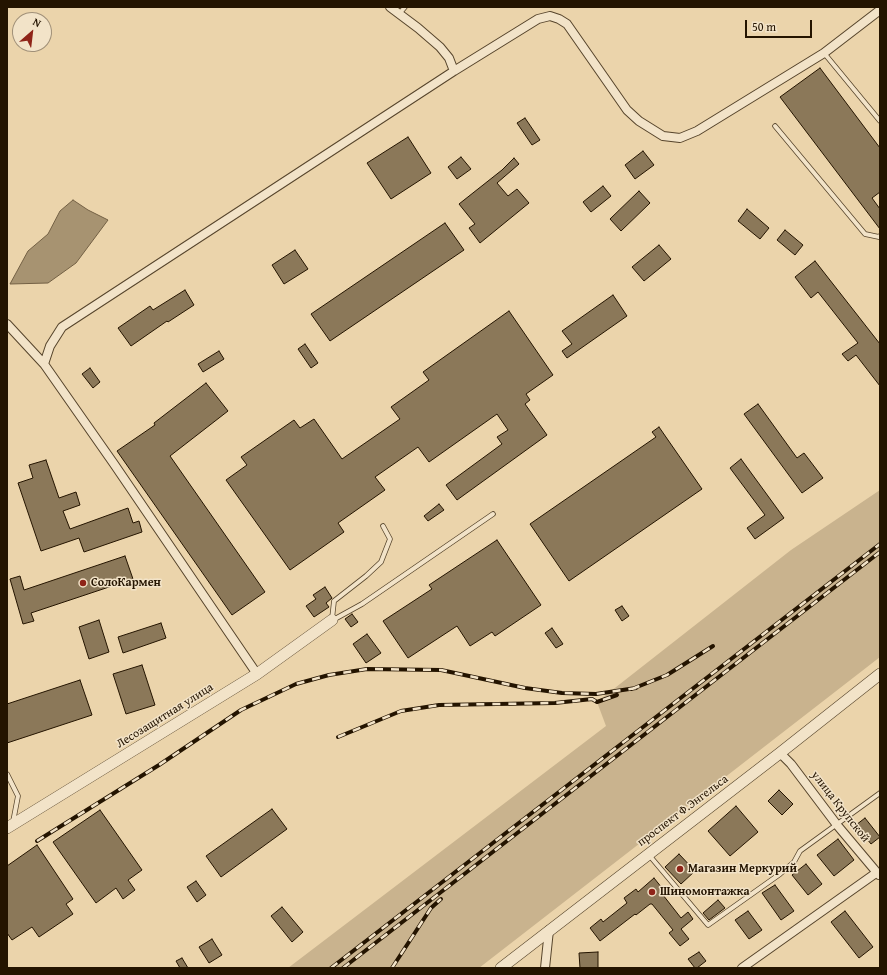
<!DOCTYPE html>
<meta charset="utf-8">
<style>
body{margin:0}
#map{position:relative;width:887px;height:975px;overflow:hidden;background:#ebd4ab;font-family:"Gentium Book Plus",serif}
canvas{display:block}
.frame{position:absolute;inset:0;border:8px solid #241400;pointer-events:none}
.north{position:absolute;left:12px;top:12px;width:40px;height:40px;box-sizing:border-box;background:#f2e3c8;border:1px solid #a09078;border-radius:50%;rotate:28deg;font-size:11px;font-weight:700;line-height:16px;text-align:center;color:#241400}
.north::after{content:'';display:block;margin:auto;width:14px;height:18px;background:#8f2418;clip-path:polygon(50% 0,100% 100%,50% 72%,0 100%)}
.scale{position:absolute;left:745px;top:20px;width:67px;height:18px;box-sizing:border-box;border:2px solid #241400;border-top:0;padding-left:5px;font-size:12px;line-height:14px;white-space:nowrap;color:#241400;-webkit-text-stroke:3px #f2e3c8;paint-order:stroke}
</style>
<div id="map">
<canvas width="887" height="975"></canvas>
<div class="frame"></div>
<div class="north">N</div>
<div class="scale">50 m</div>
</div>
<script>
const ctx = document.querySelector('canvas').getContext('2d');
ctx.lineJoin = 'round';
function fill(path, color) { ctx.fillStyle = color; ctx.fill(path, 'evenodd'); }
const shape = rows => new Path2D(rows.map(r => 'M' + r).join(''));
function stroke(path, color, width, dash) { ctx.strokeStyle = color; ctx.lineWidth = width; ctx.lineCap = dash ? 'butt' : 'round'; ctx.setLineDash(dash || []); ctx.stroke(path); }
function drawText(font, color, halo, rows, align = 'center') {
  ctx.font = font + ' "Gentium Book Plus",serif'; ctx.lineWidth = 3; ctx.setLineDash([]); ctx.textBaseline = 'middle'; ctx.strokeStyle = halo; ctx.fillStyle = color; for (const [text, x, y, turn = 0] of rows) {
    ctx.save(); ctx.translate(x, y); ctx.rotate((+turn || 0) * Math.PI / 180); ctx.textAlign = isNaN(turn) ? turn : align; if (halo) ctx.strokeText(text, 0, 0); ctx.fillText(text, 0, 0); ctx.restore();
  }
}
fill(shape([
 [880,490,880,657,479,968,288,968,606,726,597,702,791,550]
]), '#c9b38e');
const water = shape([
 [73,200,88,210,108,220,76,263,48,283,10,284,28,251,48,234,60,211,73,200]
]);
fill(water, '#a79371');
stroke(water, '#736044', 1);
const building = shape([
 [820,68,880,148,880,192,872,198,880,209,880,229,780,97,820,68],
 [525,118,540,140,532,145,517,123,525,118],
 [408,137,431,173,391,199,367,163,408,137],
 [643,151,654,165,635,179,625,165,643,151],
 [461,157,471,169,457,179,448,167,461,157],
 [514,158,519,164,497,183,508,196,517,189,529,203,480,243,469,228,475,224,459,204,502,170,514,158],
 [603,186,611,196,591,212,583,202,603,186],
 [639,191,650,203,621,231,610,219,639,191],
 [747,209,769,228,760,239,738,221,747,209],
 [445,223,464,250,330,341,311,314,445,223],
 [785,230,803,245,795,255,777,240,785,230],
 [659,245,671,259,644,281,632,267,659,245],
 [295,250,308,269,284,284,272,265,295,250],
 [815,261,880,344,880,386,856,355,848,361,842,354,858,343,818,292,811,298,795,277,815,261],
 [185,290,194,305,168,322,167,321,131,346,118,328,150,306,153,310,185,290],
 [613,295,627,316,567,358,562,351,572,344,562,331,613,295],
 [509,311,553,375,526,394,530,400,525,404,547,435,457,500,446,485,502,444,497,437,508,430,497,414,429,462,418,447,375,477,385,490,338,523,344,532,290,570,226,480,247,465,241,457,294,420,300,428,314,419,342,459,400,419,391,407,429,380,423,372,509,311],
 [305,344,318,363,311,368,298,349,305,344],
 [219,351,224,359,203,372,198,364,219,351],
 [90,368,100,382,93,388,82,374,90,368],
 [206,383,228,411,170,456,265,592,232,615,117,451,155,425,154,423,206,383],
 [758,404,797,458,804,453,823,478,802,493,744,414,758,404],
 [659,427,702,489,569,581,530,524,656,437,652,432,659,427],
 [741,459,784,518,755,539,747,528,765,515,730,468,741,459],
 [46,460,59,498,76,492,80,505,63,511,70,529,128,508,133,523,139,521,142,532,84,552,79,538,41,551,18,483,33,478,29,465,46,460],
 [439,504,444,510,428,521,424,516,439,504],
 [497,540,541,605,495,636,492,632,470,646,457,626,408,658,383,621,432,589,429,585,497,540],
 [125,556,133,579,31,613,34,621,23,624,10,579,20,576,24,590,125,556],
 [325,587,332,598,326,603,329,607,314,617,306,606,316,599,313,595,325,587],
 [622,606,629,616,622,621,615,610,622,606],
 [352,614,358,622,351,627,345,619,352,614],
 [99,620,109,652,89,659,79,627,99,620],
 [161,623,166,638,123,653,118,637,161,623],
 [552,628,563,644,556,648,545,633,552,628],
 [367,634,381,653,366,663,353,644,367,634],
 [142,665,155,705,126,714,113,674,142,665],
 [80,680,92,715,7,743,7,704,80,680],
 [779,790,793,804,782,815,768,801,779,790],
 [736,806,758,832,730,856,708,831,736,806],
 [272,809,287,829,221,877,206,856,272,809],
 [100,810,142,870,128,880,135,890,123,899,116,888,96,903,53,842,100,810],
 [865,818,880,837,871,844,856,825,865,818],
 [838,839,854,860,834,876,817,855,838,839],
 [37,845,73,899,66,904,73,914,39,937,32,927,12,940,7,933,7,866,37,845],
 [679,854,695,871,681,884,665,867,679,854],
 [806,864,822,884,808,895,792,875,806,864],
 [654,878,666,893,663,895,681,918,688,912,693,919,681,929,689,939,680,946,669,933,673,930,652,904,650,904,636,915,635,914,600,941,590,928,601,919,603,922,627,903,624,898,636,889,638,892,654,878],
 [196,881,206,895,197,902,187,887,196,881],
 [775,885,794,911,781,920,762,893,775,885],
 [718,900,725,908,709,920,703,913,718,900],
 [282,907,303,932,292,942,271,916,282,907],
 [748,911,762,930,749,939,735,920,748,911],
 [845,911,873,947,859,958,831,922,845,911],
 [212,939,222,955,209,963,199,947,212,939],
 [598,952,598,968,580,968,579,953,598,952],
 [699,952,706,961,697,968,695,968,688,959,699,952],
 [182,958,188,968,180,968,176,961,182,958]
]);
fill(building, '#8b7859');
stroke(building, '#241400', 1);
const service = shape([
 [399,14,405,7],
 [824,53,880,121],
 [775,126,865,234,879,237,880,236],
 [332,619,334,601,366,576,381,562,390,539,383,526],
 [333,620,362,604,493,514],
 [7,774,18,796,13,822],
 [649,855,708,925,780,874,794,862,800,851,880,793]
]);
const minor = shape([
 [390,7,418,28,440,47,449,58,454,71],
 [7,324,44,364],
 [257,674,114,464,44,364,50,346,62,327,454,71,538,19,550,16,559,19,567,24,627,110,639,121,663,136,680,138,697,131,824,53,880,10],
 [780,753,791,764,837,825,879,875],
 [545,968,549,930],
 [742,968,876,873]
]);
const tertiary = shape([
 [7,828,257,674,332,620],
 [501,968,780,753,880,674]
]);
stroke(service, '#56442b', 5.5);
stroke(minor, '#56442b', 10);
stroke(tertiary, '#56442b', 12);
stroke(service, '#f2e3c8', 4);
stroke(minor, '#f2e3c8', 8);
stroke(tertiary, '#f2e3c8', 11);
const rail = shape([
 [632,689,667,675,713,646],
 [338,737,401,711,439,705,555,703,592,699,597,702,617,695],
 [37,841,159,765,241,710,296,684,329,675,367,669,441,670,525,688,562,693,596,694,636,688],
 [331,968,880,544],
 [343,968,880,552],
 [392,968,431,908,441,899]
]);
stroke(rail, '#241400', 4);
stroke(rail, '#f2e3c8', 2.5, [8]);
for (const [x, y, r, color] of [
 [83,583,4,"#8f2418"],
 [680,869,4,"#8f2418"],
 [652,892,4,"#8f2418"]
]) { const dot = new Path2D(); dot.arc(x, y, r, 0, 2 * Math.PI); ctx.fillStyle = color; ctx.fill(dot); stroke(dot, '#f2e3c8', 1.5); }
drawText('bold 12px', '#241400', '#f2e3c8', [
 ["СолоКармен",91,583],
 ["Магазин Меркурий",688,869],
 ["Шиномонтажка",660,892]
], 'left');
drawText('12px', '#241400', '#f2e3c8', [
 ["Лесозащитная улица",165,716,-32],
 ["улица Крупской",840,807,52],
 ["проспект Ф.Энгельса",683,811,-37]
]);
</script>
